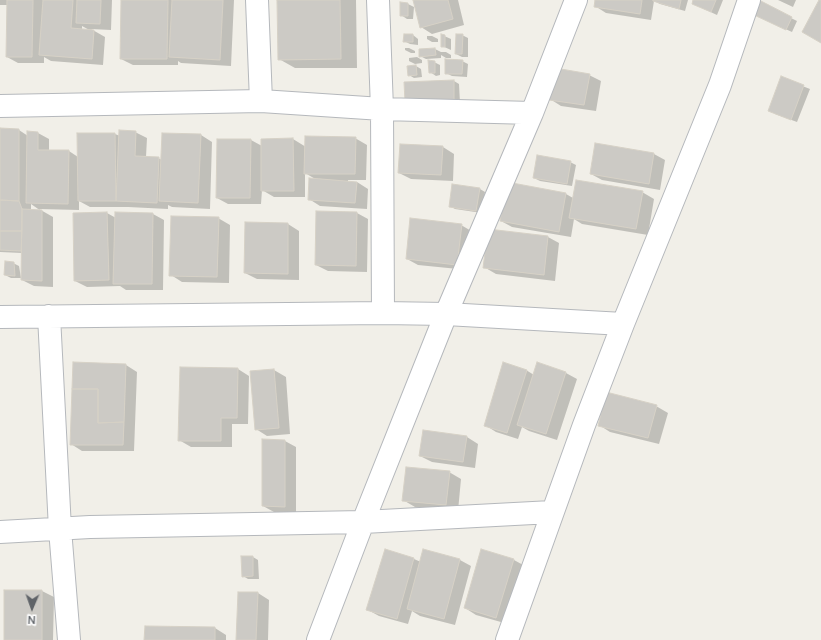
<!DOCTYPE html>
<style>
body{margin:0}
#map{position:relative;width:821px;height:640px;overflow:hidden;background:#f1efe8;font-family:Manrope,sans-serif}
canvas{display:block}
.north{position:absolute;left:12px;top:588px;width:40px;height:40px;-webkit-text-stroke:3px #fff;paint-order:stroke;rotate:182deg;font-size:11px;font-weight:700;line-height:16px;text-align:center;color:#5f6368}
.north::after{content:'';display:block;margin:auto;width:14px;height:18px;background:#5f6368;clip-path:polygon(50% 0,100% 100%,50% 72%,0 100%)}
</style>
<div id="map">
<canvas width="821" height="640"></canvas>
<div class="north">N</div>
</div>
<script>
const ctx = document.querySelector('canvas').getContext('2d');
ctx.lineJoin = 'round';
function fill(path, color) { ctx.fillStyle = color; ctx.fill(path, 'evenodd'); }
const shape = rows => new Path2D(rows.map(r => 'M' + r).join(''));
function stroke(path, color, width, dash) { ctx.strokeStyle = color; ctx.lineWidth = width; ctx.lineCap = dash ? 'butt' : 'round'; ctx.setLineDash(dash || []); ctx.stroke(path); }
fill(shape([
 [0,0,112,0,111,30,91,29,105,37,103,65,51,61,44,57,44,63,18,63,7,57,8,5,0,5],
 [82,26,91,31,82,30],
 [122,0,234,0,231,66,181,63,178,61,178,65,133,65,121,59],
 [278,0,356,0,357,68,295,68,279,59],
 [414,0,458,0,464,25,432,34,421,27],
 [596,0,688,0,685,11,660,4,654,1,651,20,606,13,595,6],
 [695,0,723,0,717,15,693,4],
 [778,0,796,0,793,7],
 [759,2,797,21,792,32,759,17],
 [401,3,408,4,414,7,413,19,407,19,401,15],
 [413,35,418,39,418,45,410,44,404,41],
 [442,35,451,39,451,50,442,46],
 [462,35,468,38,468,57,462,57,456,54],
 [427,36,432,36,438,39,438,42,432,42,427,39],
 [405,48,409,48,415,51,415,53,411,53,405,50],
 [435,49,441,52,446,52,451,55,451,58,446,58,441,55,441,58,426,59,420,56,420,50],
 [417,57,422,60,422,63,415,64,409,61,409,58],
 [462,61,468,64,467,77,452,76,446,73],
 [434,62,440,65,440,75,436,76,430,72],
 [416,66,421,69,422,77,414,78,409,75],
 [589,75,601,81,596,111,561,106,550,99],
 [782,78,810,89,797,122,775,114],
 [454,81,459,84,460,103,412,104],
 [0,129,19,130,28,136,38,133,49,139,49,151,69,151,78,157,78,134,115,134,120,136,135,132,147,138,146,157,158,158,162,160,201,135,212,142,210,209,172,207,168,205,168,209,128,207,90,207,79,201,79,210,39,209,53,217,53,287,34,286,22,280,22,253,0,252],
 [31,204,41,211,31,210],
 [355,138,367,145,366,180,348,180,348,182,357,182,368,189,367,209,320,206,309,199,317,180,305,173,305,197,274,197,262,190,261,204,228,204,217,198,251,140,262,146,293,139,306,147],
 [443,147,454,154,453,181,411,179,399,173],
 [654,154,665,160,660,190,602,180,591,174],
 [570,162,576,165,572,186,540,181,534,178],
 [480,189,485,192,482,213,455,209,450,206],
 [642,192,654,199,648,235,582,224,574,219,571,237,512,227,501,221,566,194,573,198],
 [107,213,116,218,116,213,153,214,164,220,163,290,126,290,120,286,87,287,75,281,74,214],
 [357,213,368,219,367,272,328,271,316,265],
 [218,218,230,225,229,283,182,282,171,275],
 [246,223,288,224,299,231,299,280,257,279,245,273],
 [461,225,473,232,468,270,418,265,407,259],
 [548,237,559,243,555,281,496,274,484,267],
 [13,263,19,266,21,278,11,278,5,275],
 [126,365,137,372,134,451,82,451,71,444],
 [238,369,249,376,248,424,232,424,232,447,191,447,179,440],
 [274,370,286,377,290,434,267,436,256,429],
 [526,370,534,375,566,373,577,379,557,440,529,431,522,427,518,439,496,432,485,425],
 [656,406,668,413,659,444,610,432,599,425],
 [467,437,478,444,475,468,432,462,420,456],
 [285,441,296,447,296,513,274,512,263,506],
 [449,472,461,479,458,511,415,507,403,500],
 [385,550,414,559,421,562,460,560,471,566,455,625,420,616,412,611,408,624,379,616,368,610],
 [482,550,514,560,525,566,508,624,476,615,465,608],
 [253,557,258,560,259,579,248,579,243,576],
 [5,591,42,591,54,597,53,640,5,640],
 [258,593,269,600,268,640,237,640],
 [215,628,226,635,226,640,145,640]
]), '#0003');
const building = shape([
 [7,0,33,0,32,57,6,57,7,0],
 [43,0,73,0,71,28,94,30,92,59,39,55,43,0],
 [77,0,101,0,100,24,76,23,77,0],
 [121,0,168,0,167,59,120,59,121,0],
 [172,0,223,0,220,60,169,57,172,0],
 [277,0,340,0,341,59,278,60,277,0],
 [413,0,448,0,453,19,420,28,413,0],
 [595,0,642,0,640,14,594,7,595,0],
 [653,0,681,0,679,9,653,1,653,0],
 [693,0,716,0,711,12,692,4,693,0],
 [759,0,792,17,786,30,752,14,759,0],
 [819,0,821,0,821,43,802,32,819,0],
 [400,2,408,3,408,16,400,16,400,2],
 [404,34,413,34,413,42,403,42,404,34],
 [441,34,445,35,445,47,441,47,441,34],
 [456,34,463,34,462,54,455,54,456,34],
 [435,48,436,55,419,57,419,49,435,48],
 [445,59,463,60,462,74,445,74,445,59],
 [428,60,435,61,435,73,429,73,428,60],
 [416,65,417,75,408,76,407,66,416,65],
 [555,68,590,74,584,105,549,100,555,68],
 [781,76,804,85,791,120,768,111,781,76],
 [454,80,454,100,405,102,404,82,454,80],
 [0,128,19,129,19,201,0,200,0,128],
 [119,130,136,131,135,156,159,157,157,203,116,201,119,130],
 [27,131,38,132,38,150,69,150,68,204,26,203,27,131],
 [77,133,115,133,116,201,78,201,77,133],
 [162,133,201,134,198,203,159,201,162,133],
 [305,136,356,137,355,174,304,174,305,136],
 [293,138,294,191,261,191,261,139,293,138],
 [217,139,251,139,250,198,216,198,217,139],
 [595,143,654,153,649,184,590,174,595,143],
 [400,144,443,146,441,175,398,173,400,144],
 [537,155,571,161,567,184,533,178,537,155],
 [309,178,357,182,355,203,308,200,309,178],
 [576,180,643,191,636,229,569,218,576,180],
 [507,182,566,193,559,232,500,221,507,182],
 [452,184,480,188,476,211,449,207,452,184],
 [0,200,19,201,22,209,22,231,0,231,0,200],
 [22,209,42,210,42,281,21,280,22,209],
 [316,211,357,212,356,266,315,265,316,211],
 [107,212,109,280,74,281,73,213,107,212],
 [115,212,153,213,152,284,113,284,115,212],
 [171,216,219,217,217,277,169,276,171,216],
 [410,218,462,224,457,265,406,259,410,218],
 [245,222,288,223,288,274,244,273,245,222],
 [488,229,548,236,544,275,483,268,488,229],
 [0,231,22,231,21,251,0,250,0,231],
 [5,261,14,262,15,276,4,275,5,261],
 [73,362,126,364,124,422,98,423,98,389,72,389,73,362],
 [503,362,527,370,507,433,484,426,503,362],
 [537,362,566,372,546,434,517,425,537,362],
 [180,367,238,368,237,418,221,418,221,441,178,441,180,367],
 [274,369,279,428,255,430,250,371,274,369],
 [72,389,98,389,98,423,124,422,123,445,70,445,72,389],
 [606,392,657,405,648,438,598,426,606,392],
 [423,430,467,436,463,462,419,456,423,430],
 [262,439,285,440,285,507,262,506,262,439],
 [406,467,450,471,446,505,402,501,406,467],
 [385,549,414,558,397,619,366,610,385,549],
 [423,549,460,559,444,619,407,609,423,549],
 [481,549,514,559,496,618,464,608,481,549],
 [241,556,253,556,253,576,242,577,241,556],
 [4,590,42,590,42,640,4,640,4,590],
 [238,592,258,592,256,640,236,640,238,592],
 [145,626,215,627,215,640,144,640,145,626]
]);
fill(building, '#cccac5');
stroke(building, '#d6d1c6', 1);
const street = shape([
 [257,0,261,101],
 [378,0,382,109,383,313],
 [0,106,261,101,382,109,532,113],
 [49,316,60,529,69,640],
 [0,317,383,313,446,314,623,324],
 [0,532,90,527,363,522,552,512],
 [318,640,363,522,446,314,532,113,576,0],
 [507,640,584,425,623,324,720,85,749,0]
]);
stroke(street, '#b5b8bc', 24);
stroke(street, '#fff', 22);
</script>
